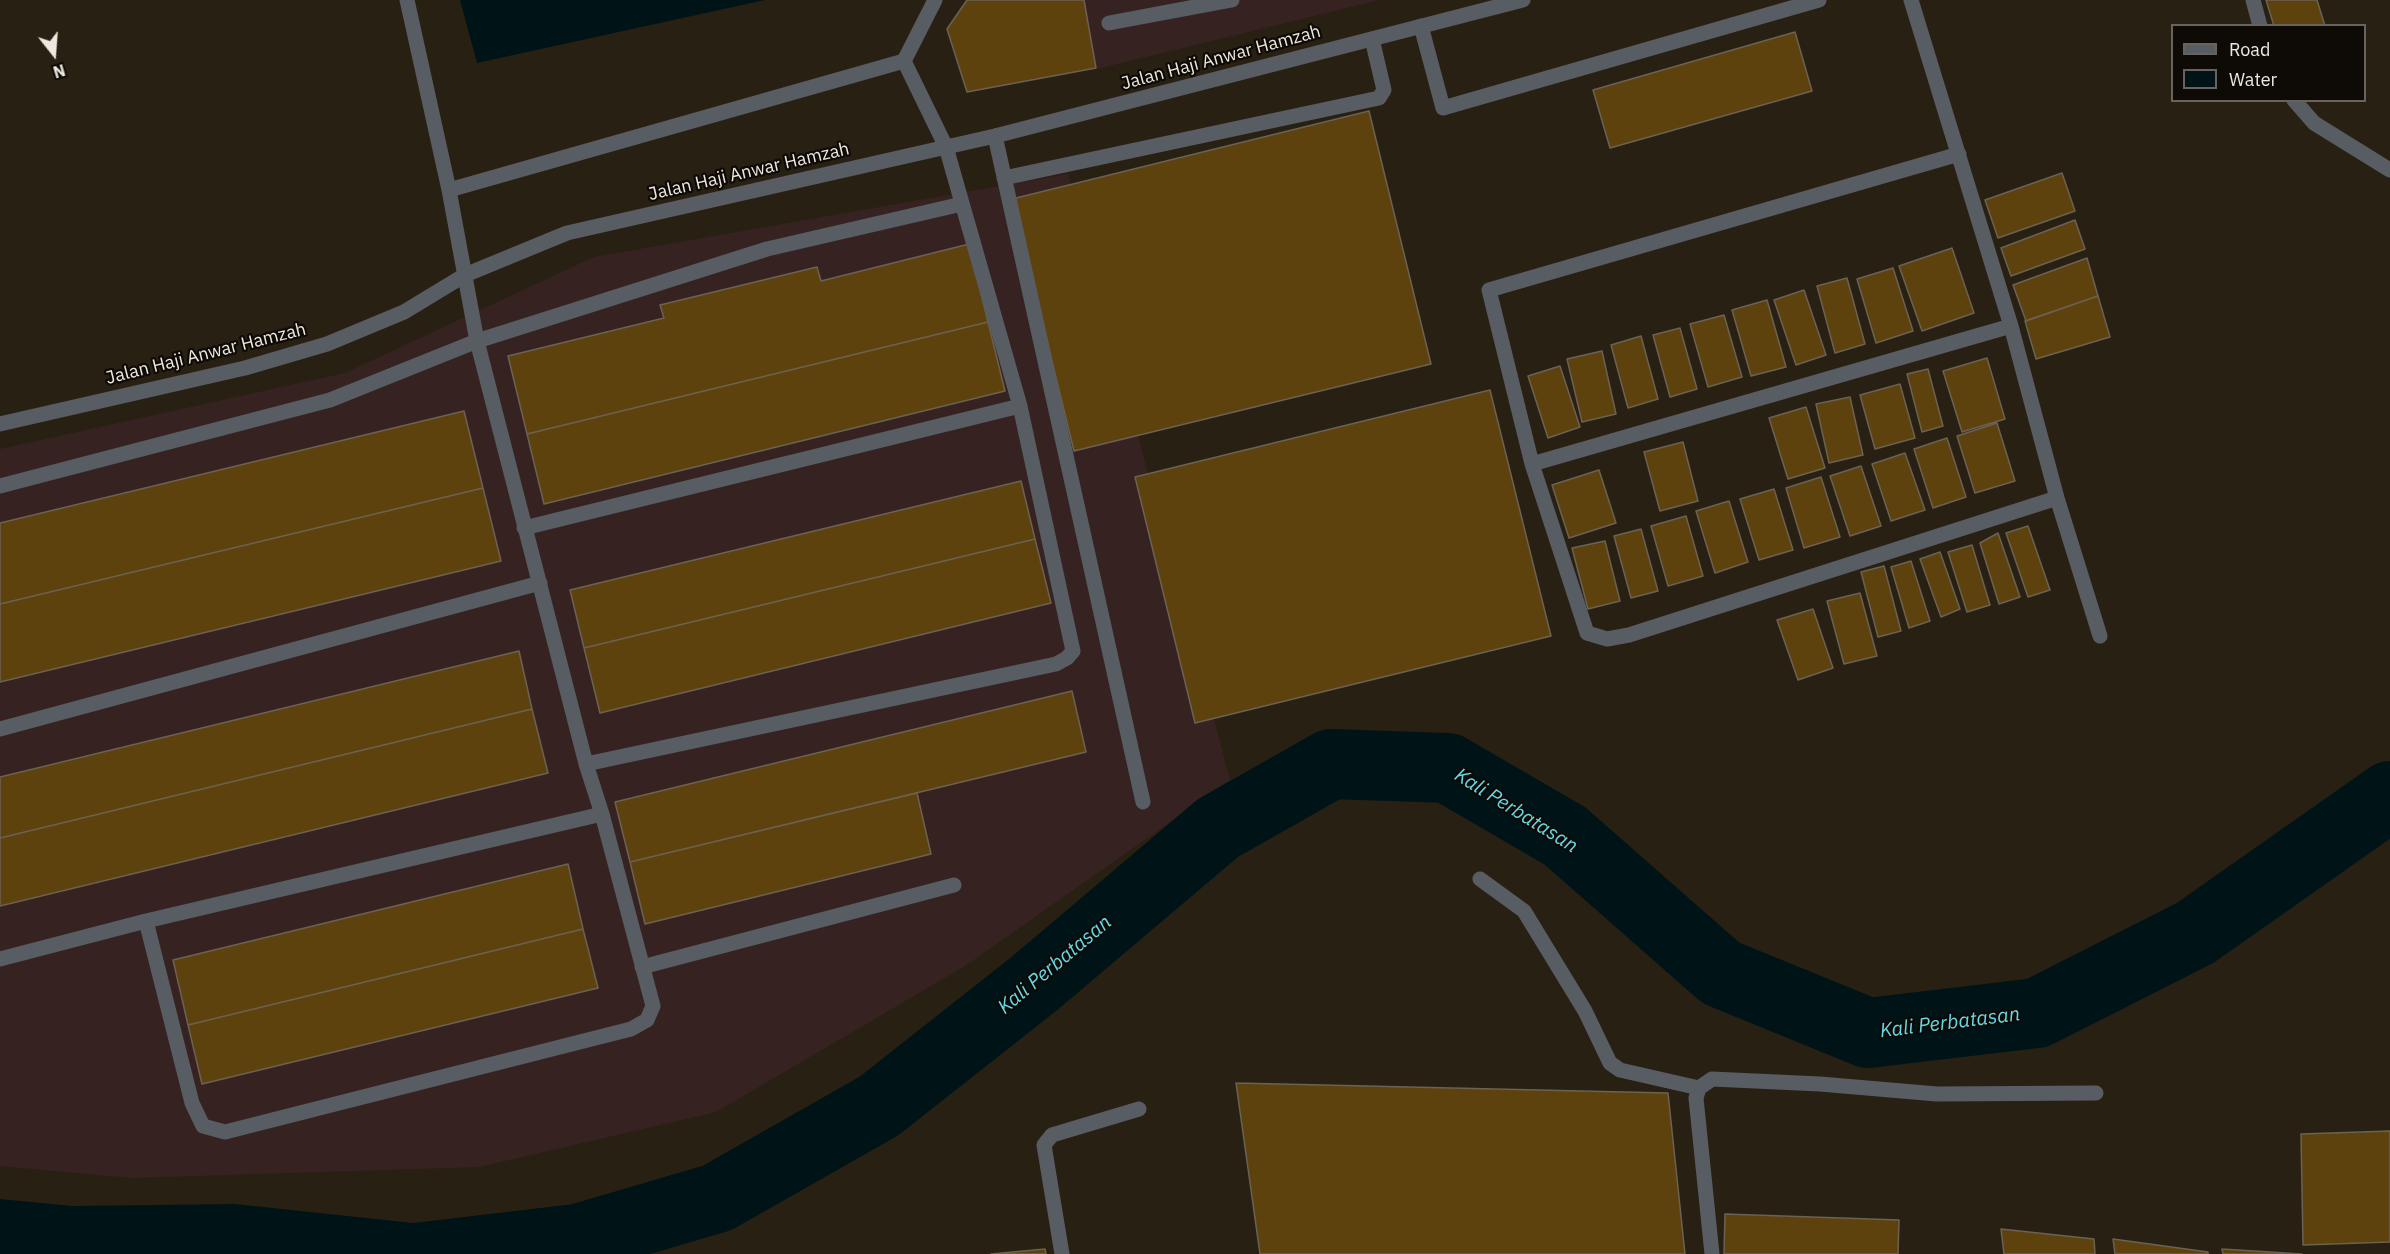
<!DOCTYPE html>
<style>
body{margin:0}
#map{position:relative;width:2390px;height:1254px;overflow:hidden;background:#292014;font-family:"IBM Plex Sans",sans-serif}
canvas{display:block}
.legend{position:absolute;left:2171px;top:24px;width:195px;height:78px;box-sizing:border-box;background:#0e0a06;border:2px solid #68635d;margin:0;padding:8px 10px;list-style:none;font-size:18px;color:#eee8e0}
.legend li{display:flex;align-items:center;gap:12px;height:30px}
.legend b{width:30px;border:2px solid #68635d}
.north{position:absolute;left:24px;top:24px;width:60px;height:60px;-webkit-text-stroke:4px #0e0a06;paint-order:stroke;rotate:163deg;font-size:16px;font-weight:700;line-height:24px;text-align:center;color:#eee8e0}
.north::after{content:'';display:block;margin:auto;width:21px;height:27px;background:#eee8e0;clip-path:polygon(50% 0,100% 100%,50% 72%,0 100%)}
</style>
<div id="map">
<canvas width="2390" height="1254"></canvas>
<ul class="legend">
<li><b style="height:8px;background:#575d62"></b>Road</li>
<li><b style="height:16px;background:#001417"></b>Water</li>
</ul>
<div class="north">N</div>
</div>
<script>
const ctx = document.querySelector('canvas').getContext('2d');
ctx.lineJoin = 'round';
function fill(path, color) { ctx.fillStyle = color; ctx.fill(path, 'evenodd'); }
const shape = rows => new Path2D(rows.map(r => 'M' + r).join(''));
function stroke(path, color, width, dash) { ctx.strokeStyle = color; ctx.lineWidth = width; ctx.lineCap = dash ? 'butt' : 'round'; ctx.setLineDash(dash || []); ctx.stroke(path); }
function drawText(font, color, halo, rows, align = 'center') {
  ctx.font = font + ' "IBM Plex Sans",sans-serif'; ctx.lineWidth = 4.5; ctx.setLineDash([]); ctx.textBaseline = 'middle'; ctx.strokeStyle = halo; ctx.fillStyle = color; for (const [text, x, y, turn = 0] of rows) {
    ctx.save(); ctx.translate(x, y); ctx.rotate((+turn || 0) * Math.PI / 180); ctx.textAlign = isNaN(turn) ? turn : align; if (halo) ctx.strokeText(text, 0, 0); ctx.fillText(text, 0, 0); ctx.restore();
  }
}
fill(shape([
 [1084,0,1379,0,1097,69],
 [1068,174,1230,780,965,966,716,1112,479,1167,131,1178,0,1166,0,449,345,373,594,257]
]), '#362321');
fill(shape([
 [460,0,765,0,477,63],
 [0,1199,72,1206,235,1204,413,1223,611,1200,644,1254,0,1254]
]), '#001417');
stroke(shape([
 [453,1254,577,1239,717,1198,879,1106,1035,983,1218,828,1331,764,1448,768,1565,836,1721,973,1868,1033,2037,1013,2195,933,2390,796]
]), '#001417', 70);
const building = shape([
 [967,0,1084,0,1096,68,967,92,947,29,967,0],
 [2266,0,2317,0,2325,26,2274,26,2266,0],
 [1795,32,1812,91,1610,148,1593,90,1795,32],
 [1369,111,1431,364,1074,451,1012,199,1369,111],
 [2062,173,2075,211,1998,238,1985,200,2062,173],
 [2075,220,2085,249,2011,276,2001,248,2075,220],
 [969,244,988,322,527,434,508,356,664,318,660,305,817,267,821,281,969,244],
 [1952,248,1974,313,1922,331,1899,266,1952,248],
 [2087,258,2098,296,2026,321,2013,285,2087,258],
 [1893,268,1913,331,1876,343,1857,279,1893,268],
 [1847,278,1865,344,1835,353,1817,286,1847,278],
 [1804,290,1826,355,1796,365,1774,300,1804,290],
 [2098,296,2110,337,2036,359,2025,321,2098,296],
 [1767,300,1786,367,1751,376,1732,310,1767,300],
 [1724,315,1742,377,1708,387,1690,324,1724,315],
 [988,322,1005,391,544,504,527,434,988,322],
 [1680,328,1697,389,1670,397,1653,335,1680,328],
 [1641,336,1658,399,1628,408,1611,345,1641,336],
 [1602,351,1616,414,1582,422,1567,359,1602,351],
 [1987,358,2005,419,1962,432,1943,371,1987,358],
 [1560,366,1580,427,1548,438,1528,376,1560,366],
 [1928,369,1943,426,1922,432,1907,374,1928,369],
 [1900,384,1915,438,1875,449,1860,395,1900,384],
 [1490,390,1551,636,1195,723,1135,477,1490,390],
 [1850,397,1863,455,1829,463,1816,404,1850,397],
 [1806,407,1825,468,1788,479,1769,418,1806,407],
 [464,411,483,488,0,604,0,523,464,411],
 [1997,423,2015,481,1975,493,1957,436,1997,423],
 [1947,438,1966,497,1933,508,1914,449,1947,438],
 [1683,442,1698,501,1660,511,1644,452,1683,442],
 [1905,453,1925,510,1891,521,1872,464,1905,453],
 [1861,466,1881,526,1850,536,1830,476,1861,466],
 [1599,470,1616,523,1569,538,1552,485,1599,470],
 [1821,477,1840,537,1804,548,1786,488,1821,477],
 [1021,481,1035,539,584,648,570,590,1021,481],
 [483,488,501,561,0,682,0,604,483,488],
 [1774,489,1793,550,1759,560,1740,499,1774,489],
 [1729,501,1748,562,1715,573,1696,511,1729,501],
 [1686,516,1703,576,1668,586,1651,526,1686,516],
 [2028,526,2050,590,2028,597,2006,533,2028,526],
 [1641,529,1658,591,1631,598,1614,536,1641,529],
 [1998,533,2020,597,1999,604,1980,543,1998,533],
 [1035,539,1051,603,600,713,584,648,1035,539],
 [1605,541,1620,601,1588,609,1572,548,1605,541],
 [1972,545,1990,605,1967,612,1948,552,1972,545],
 [1940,552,1960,609,1941,617,1920,559,1940,552],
 [1911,561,1930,621,1909,628,1891,567,1911,561],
 [1884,566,1901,631,1878,637,1861,572,1884,566],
 [1860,593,1877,656,1844,664,1827,601,1860,593],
 [1813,609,1833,668,1798,680,1777,620,1813,609],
 [519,651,532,709,0,838,0,777,519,651],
 [1072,691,1086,752,630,862,615,802,1072,691],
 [532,709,548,773,0,906,0,838,532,709],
 [917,793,931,854,645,924,630,862,917,793],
 [568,864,583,929,188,1025,173,960,568,864],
 [583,929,598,988,202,1084,188,1025,583,929],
 [1236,1083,1668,1093,1685,1254,1260,1254,1236,1083],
 [2390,1131,2390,1242,2303,1245,2301,1134,2390,1131],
 [1725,1214,1899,1220,1898,1254,1724,1254,1725,1214],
 [2001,1229,2094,1239,2095,1254,2004,1254,2001,1229],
 [2113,1239,2208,1252,2208,1254,2115,1254,2113,1239],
 [1045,1249,1046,1254,991,1254,1045,1249],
 [2222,1249,2302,1254,2223,1254,2222,1249]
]);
fill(building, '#5e420e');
stroke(building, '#6b6254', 1.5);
stroke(shape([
 [1109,23,1232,0],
 [904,61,946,147,1020,406],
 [995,136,1143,802],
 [1004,178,1379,98,1384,90,1372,39],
 [449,190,904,61,935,0],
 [0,486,330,400,477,341,767,249,962,204],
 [524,528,1020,406,1073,651,1067,658,1056,664,586,764],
 [0,729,540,583],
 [1480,879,1524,911,1585,1011,1610,1063,1620,1070,1699,1088],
 [146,921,192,1103,203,1126,225,1132,631,1029,647,1020,653,1006,602,814,586,764,477,341,449,190,407,0],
 [0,959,146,921,602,814],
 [642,967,954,885],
 [1062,1254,1044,1145,1052,1135,1139,1109],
 [1712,1254,1696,1098,1699,1088,1712,1079,1820,1084,1937,1094,2096,1093]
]), '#575d62', 15);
stroke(shape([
 [1911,0,2011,326,2057,498,2100,636],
 [2253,0,2260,26],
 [1421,26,1443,108,1819,0],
 [2294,100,2314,123,2390,170],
 [1959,154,1489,290,1532,464,1587,633,1607,639,1629,635,2057,498],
 [1532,464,2011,326]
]), '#575d62', 15);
stroke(shape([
 [0,424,245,368,327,344,404,312,465,275,567,233,995,136,1523,0]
]), '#575d62', 15);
drawText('18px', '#eee8e0', '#0e0a06', [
 ["Jalan Haji Anwar Hamzah",1221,58,-15],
 ["Jalan Haji Anwar Hamzah",749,172,-13],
 ["Jalan Haji Anwar Hamzah",206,354,-14]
]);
drawText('italic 20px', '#66d8e6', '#0e0a06', [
 ["Kali Perbatasan",1516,811,32],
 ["Kali Perbatasan",1055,965,-40],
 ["Kali Perbatasan",1950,1023,-7]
]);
</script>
